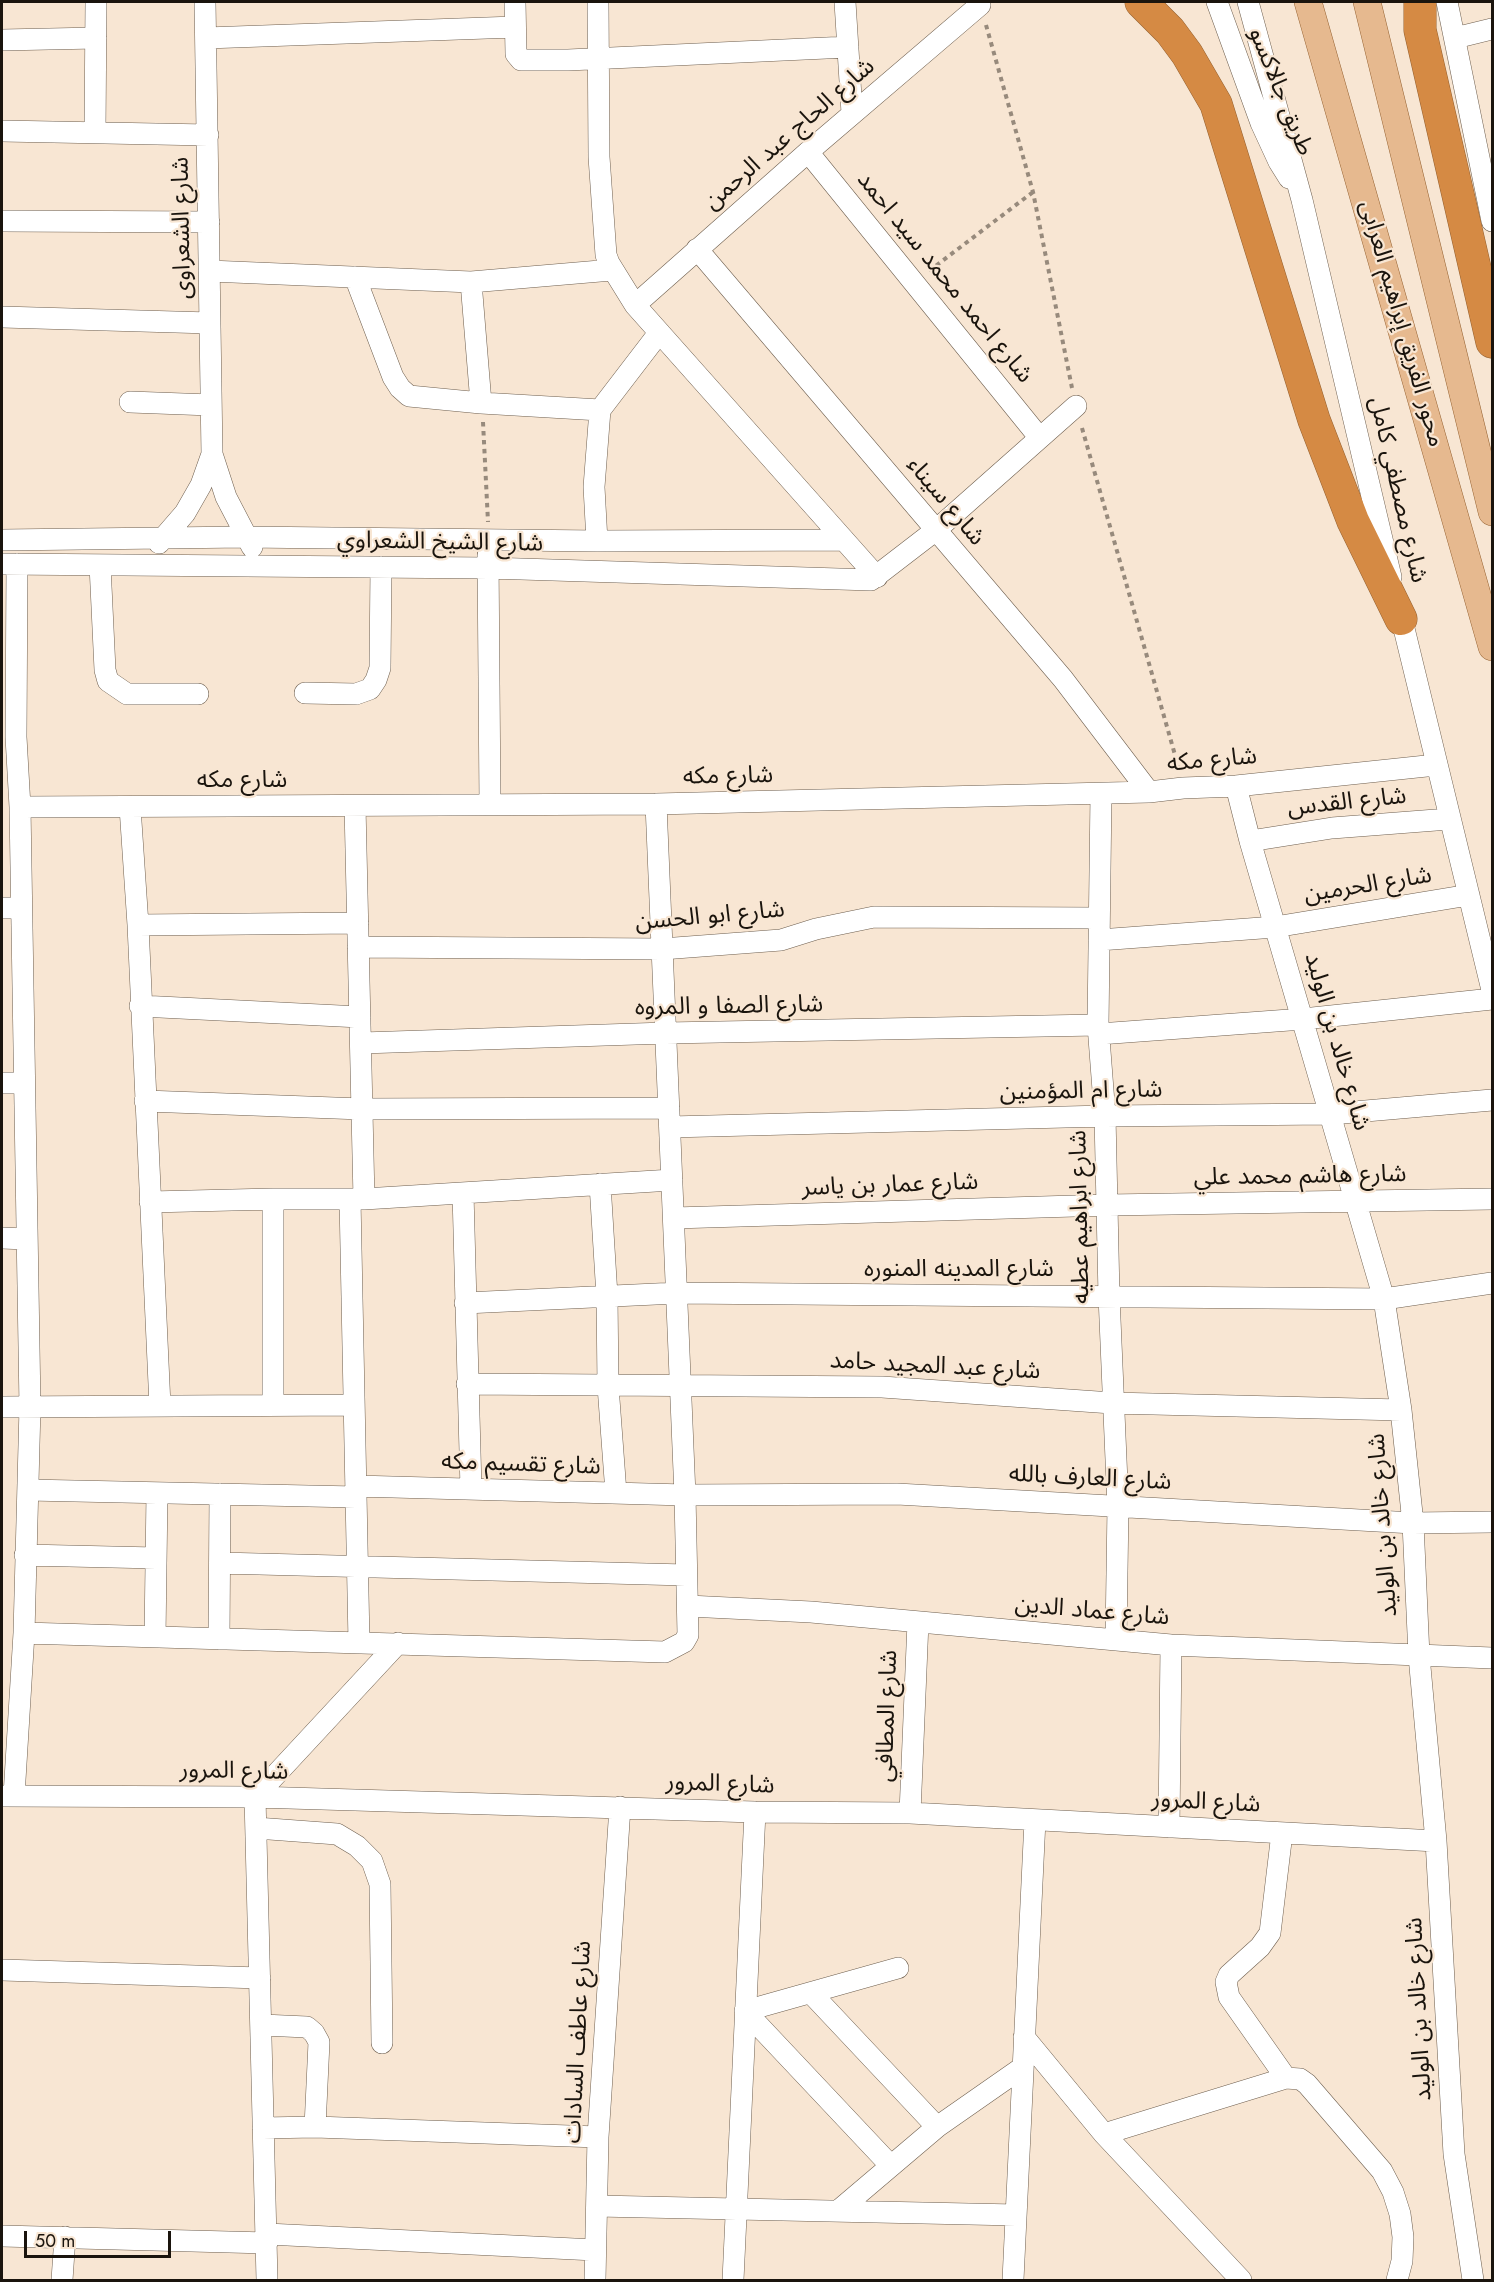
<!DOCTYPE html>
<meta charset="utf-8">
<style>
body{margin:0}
#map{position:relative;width:1494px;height:2282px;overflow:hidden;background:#f8e6d3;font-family:Jost,sans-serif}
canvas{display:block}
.frame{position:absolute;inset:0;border:3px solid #1a140d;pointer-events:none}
.scale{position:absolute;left:24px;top:2231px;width:147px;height:27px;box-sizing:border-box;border:3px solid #1a140d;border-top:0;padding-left:8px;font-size:18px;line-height:21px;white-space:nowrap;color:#1a140d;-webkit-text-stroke:4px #f8e6d3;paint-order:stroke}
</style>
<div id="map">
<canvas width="1494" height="2282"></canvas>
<div class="frame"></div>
<div class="scale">50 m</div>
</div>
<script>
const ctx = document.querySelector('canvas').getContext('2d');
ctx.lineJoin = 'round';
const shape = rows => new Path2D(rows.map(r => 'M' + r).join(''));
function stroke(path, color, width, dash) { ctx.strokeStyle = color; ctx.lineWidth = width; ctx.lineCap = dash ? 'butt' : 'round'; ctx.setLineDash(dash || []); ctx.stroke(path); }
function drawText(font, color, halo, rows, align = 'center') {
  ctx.font = font + ' Jost,"Noto Sans Arabic",sans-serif'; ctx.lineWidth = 4.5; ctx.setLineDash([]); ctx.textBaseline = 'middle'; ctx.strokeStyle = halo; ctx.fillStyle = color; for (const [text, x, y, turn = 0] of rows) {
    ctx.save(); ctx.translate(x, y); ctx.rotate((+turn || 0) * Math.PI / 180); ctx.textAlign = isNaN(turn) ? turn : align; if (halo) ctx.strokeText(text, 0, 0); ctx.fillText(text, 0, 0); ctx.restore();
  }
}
const minor = shape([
 [205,2,212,454,226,497,252,547],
 [515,2,516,54,521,60,568,60,848,47],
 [598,2,599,157,606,255,609,263,635,305,877,577],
 [845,2,852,113],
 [1217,2,1261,123,1279,162,1289,178],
 [1248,2,1302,200,1391,577],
 [1447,2,1492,221],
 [206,38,515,27],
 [1455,38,1492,29],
 [2,40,96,38],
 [2,131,208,135],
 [95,133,96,2],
 [808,152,1039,437],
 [2,221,209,222],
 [697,249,1063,679,1149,792],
 [209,271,471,282,612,270],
 [355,277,393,377,400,388,409,396,481,403,600,410],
 [471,282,481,403],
 [635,305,808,152,980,5],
 [2,317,210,323],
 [130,402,211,405],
 [2,540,245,537,597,541,844,540],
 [597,541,594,487,600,410,659,333],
 [159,543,185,513,201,485,212,454],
 [488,555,490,805],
 [2,564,489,568,871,580,936,530,1076,406],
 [100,565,105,670,108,681,127,694,198,694],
 [1399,608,1492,990],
 [305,693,356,694,370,689,376,680,380,668,381,567],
 [1236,786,1250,841,1384,1299,1401,1410,1413,1523,1419,1656,1436,1841,1454,2154,1473,2280],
 [1101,794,1098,1025,1105,1116,1109,1296,1118,1506,1116,1639],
 [20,807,656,804,1149,792,1183,788,1236,786,1436,765],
 [130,807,138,925,160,1406],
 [1250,841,1332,828,1449,819],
 [2,908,21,908],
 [138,925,358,923],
 [1099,940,1275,927,1469,895],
 [358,947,662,949,781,940,816,929,874,917,1099,918],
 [140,1006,360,1017],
 [1099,1034,1303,1019,1492,999],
 [362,1043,666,1033,1098,1025],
 [2,1083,24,1083],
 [145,1101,362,1109,669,1108],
 [670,1127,1105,1116,1331,1114,1492,1100],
 [600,1184,607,1296,608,1386,616,1493],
 [463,1193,471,1489],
 [350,1199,359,1642],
 [364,1199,672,1180],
 [150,1202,273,1199],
 [674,1218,1108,1205,1492,1199],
 [2,1238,26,1239],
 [465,1303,677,1293,1384,1299,1492,1283],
 [467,1384,882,1387,1112,1403,1401,1410],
 [273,1405,273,1199,364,1199,355,806],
 [2,1407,354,1405],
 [356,1486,685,1495,897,1494,1413,1523,1492,1522],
 [28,1490,356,1497],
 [25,1555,156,1558],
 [220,1563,686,1575],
 [688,1606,811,1612,1171,1645,1492,1658],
 [24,1633,665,1652,684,1642,688,1635,685,1495,656,804],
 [155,1637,157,1493],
 [219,1639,220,1494],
 [2,1796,255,1797,755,1812,910,1813,1436,1841],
 [14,1796,24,1633,30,1407,20,807,16,737,17,564],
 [910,1813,918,1622],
 [1169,1827,1171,1645],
 [256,1828,337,1834,357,1846,372,1861,380,1884,382,2043],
 [1282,1833,1270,1933,1260,1947,1229,1975,1226,1982,1229,1997,1286,2078],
 [2,1970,260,1978],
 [811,1993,937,2127],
 [262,2025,307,2027,314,2033,319,2042,315,2127],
 [1024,2037,1104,2134,1241,2280],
 [263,2128,315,2127,598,2137],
 [1104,2134,1286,2078,1300,2079,1307,2084,1382,2171,1393,2192,1400,2214,1403,2237,1402,2261,1397,2280],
 [891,2166,745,2011,898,1968],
 [597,2206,1016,2215],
 [838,2211,937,2127,1023,2067],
 [267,2234,595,2250],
 [2,2236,267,2243],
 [62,2280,65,2237],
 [267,2280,255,1797,398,1643],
 [595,2280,598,2137,620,1807],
 [733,2280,755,1812],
 [1013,2280,1035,1820]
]);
const major = shape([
 [1308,2,1492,647],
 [1367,2,1492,512]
]);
const highway = shape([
 [1141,2,1170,31,1187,54,1216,104,1314,420,1353,521,1401,619],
 [1420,2,1420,30,1492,342]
]);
stroke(minor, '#6e5f4f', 22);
stroke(major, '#946131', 28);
stroke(highway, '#946131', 33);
stroke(shape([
 [986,25,1033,192,1072,388],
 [929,271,1033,192],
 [483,422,488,522],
 [1082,428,1179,769]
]), '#978a7c', 4, [4.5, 4.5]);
stroke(minor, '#fff', 21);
stroke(major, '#e6b98f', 27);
stroke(highway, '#d58a44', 32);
drawText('24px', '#1a140d', '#f8e6d3', [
 ["طريق جالاكسو",1280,92,68],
 ["شارع الحاج عبد الرحمن",790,135,-41],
 ["شارع الشعراوى",183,228,-91],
 ["شارع احمد محمد سيد احمد",944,278,51],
 ["محور الفريق إبراهيم العرابى",1401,324,74],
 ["شارع مصطفي كامل",1397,490,77],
 ["شارع سيناء",945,502,50],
 ["شارع الشيخ الشعراوي",440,543,1],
 ["شارع مكه",1212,761,-5],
 ["شارع مكه",728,777,-1],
 ["شارع مكه",242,781],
 ["شارع القدس",1347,803,-6],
 ["شارع الحرمين",1368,886,-9],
 ["شارع ابو الحسن",710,917,-5],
 ["شارع الصفا و المروه",729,1007,-1],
 ["شارع خالد بن الوليد",1336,1042,74],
 ["شارع ام المؤمنين",1081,1092,-1],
 ["شارع هاشم محمد علي",1300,1177,-1],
 ["شارع عمار بن ياسر",890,1186,-2],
 ["شارع ابراهيم عطيه",1081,1217,-91],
 ["شارع المدينه المنوره",959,1270],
 ["شارع عبد المجيد حامد",935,1367,3],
 ["شارع تقسيم مكه",521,1465,2],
 ["شارع العارف بالله",1090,1479,3],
 ["شارع خالد بن الوليد",1384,1525,-94],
 ["شارع عماد الدين",1092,1612,5],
 ["شارع المطافي",888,1716,-88],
 ["شارع المرور",234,1772,1],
 ["شارع المرور",720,1785,2],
 ["شارع المرور",1206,1803,3],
 ["شارع خالد بن الوليد",1420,2009,-93],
 ["شارع عاطف السادات",579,2042,-87]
]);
</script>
